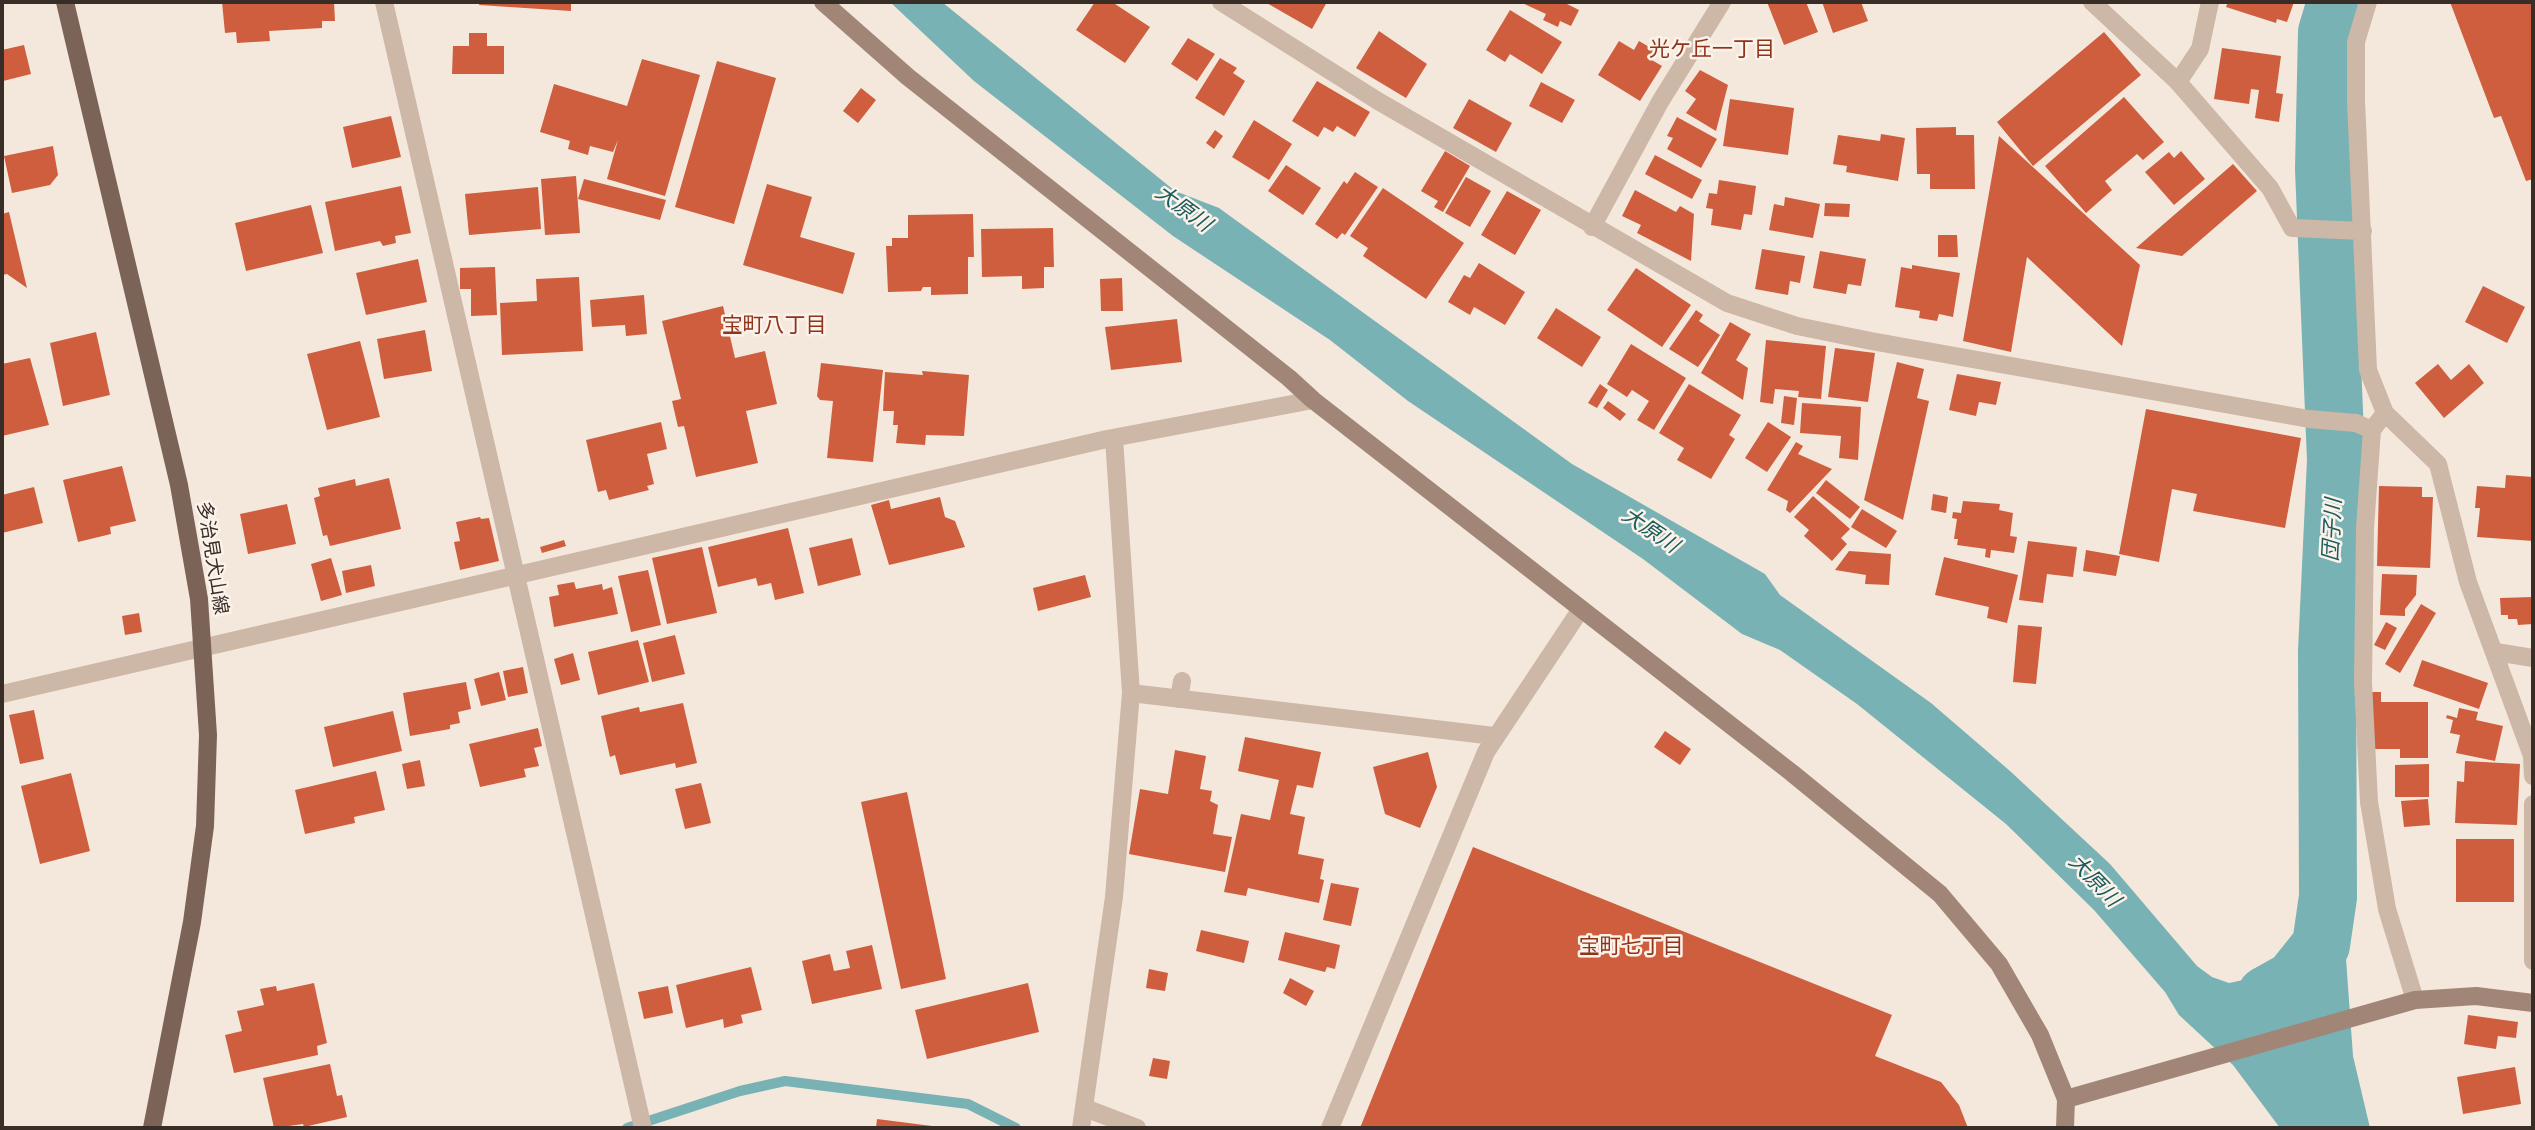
<!DOCTYPE html>
<meta charset="utf-8">
<style>
body{margin:0}
#map{position:relative;width:2535px;height:1130px;overflow:hidden;background:#f4e8dc;font-family:"PT Sans",sans-serif}
canvas{display:block}
.frame{position:absolute;inset:0;border:4px solid #392d28;pointer-events:none}
</style>
<div id="map">
<canvas width="2535" height="1130"></canvas>
<div class="frame"></div>
</div>
<script>
const ctx = document.querySelector('canvas').getContext('2d');
ctx.lineJoin = 'round';
function fill(path, color) { ctx.fillStyle = color; ctx.fill(path, 'evenodd'); }
const shape = rows => new Path2D(rows.map(r => 'M' + r).join(''));
function stroke(path, color, width, dash) { ctx.strokeStyle = color; ctx.lineWidth = width; ctx.lineCap = dash ? 'butt' : 'round'; ctx.setLineDash(dash || []); ctx.stroke(path); }
function drawText(font, color, halo, rows, align = 'center') {
  ctx.font = font + ' "PT Sans","Noto Sans JP",sans-serif'; ctx.lineWidth = 5; ctx.setLineDash([]); ctx.textBaseline = 'middle'; ctx.strokeStyle = halo; ctx.fillStyle = color; for (const [text, x, y, turn = 0] of rows) {
    ctx.save(); ctx.translate(x, y); ctx.rotate((+turn || 0) * Math.PI / 180); ctx.textAlign = isNaN(turn) ? turn : align; if (halo) ctx.strokeText(text, 0, 0); ctx.fillText(text, 0, 0); ctx.restore();
  }
}
fill(shape([
 [890,2,942,2,1175,191,1219,208,1572,464,1765,574,1780,595,1931,703,2010,771,2110,864,2197,966,2212,977,2229,983,2248,979,2284,960,2298,939,2345,945,2353,1056,2370,1128,2280,1128,2233,1065,2179,1015,2165,992,2094,910,2006,824,1857,704,1780,650,1742,634,1643,559,1408,401,1330,340,1173,236,974,81]
]), '#78b2b4');
stroke(shape([
 [627,1128,740,1091,785,1081,968,1104,1016,1128]
]), '#78b2b4', 10);
stroke(shape([
 [2266,995,2293,980,2321,945,2328,897,2327,651,2336,460,2324,169,2327,32,2336,2]
]), '#78b2b4', 58);
fill(shape([
 [222,2,334,2,335,21,322,21,322,28,269,31,270,41,237,43,236,32,225,33],
 [480,2,571,2,571,11,479,5],
 [1095,2,1112,2,1150,27,1125,63,1076,30],
 [1265,2,1327,2,1312,29],
 [1520,2,1563,2,1579,10,1571,26,1560,21,1558,27,1543,20,1546,14],
 [1767,2,1806,2,1818,32,1784,45],
 [1822,2,1861,2,1868,21,1833,33],
 [2228,2,2294,2,2287,22,2277,19,2276,23,2226,7],
 [2450,2,2533,2,2533,179,2526,181,2501,116,2494,118],
 [1510,10,1562,42,1542,74,1510,54,1505,62,1486,50],
 [1379,31,1427,64,1406,98,1356,68],
 [2104,32,2141,75,2033,166,1997,122],
 [469,33,487,33,487,46,504,46,504,74,452,74,453,46,469,46],
 [1188,38,1215,54,1197,81,1171,64],
 [1619,41,1634,50,1639,41,1656,51,1650,59,1662,66,1640,101,1598,75],
 [24,45,31,74,3,81,2,50],
 [2222,48,2281,56,2276,93,2283,94,2279,122,2255,118,2259,90,2251,89,2249,104,2214,99],
 [1220,58,1237,68,1233,73,1245,81,1224,116,1195,98],
 [642,59,700,75,665,196,607,179,618,140,613,152,590,146,588,155,568,149,570,141,540,132,554,84,627,106],
 [717,61,776,78,734,224,675,207],
 [1700,70,1728,85,1716,131,1686,113,1696,99,1685,91],
 [1317,81,1370,112,1355,137,1337,126,1333,132,1324,127,1318,137,1292,121],
 [1541,82,1575,100,1562,123,1529,106],
 [861,88,876,100,858,123,843,111],
 [2124,97,2164,142,2143,160,2137,154,2105,181,2112,190,2086,213,2045,166],
 [1469,99,1512,123,1496,152,1453,128],
 [1730,99,1794,108,1788,155,1723,146],
 [391,116,401,157,352,168,343,127],
 [1677,117,1717,139,1701,168,1667,149,1673,138,1667,136],
 [1254,120,1292,144,1269,180,1232,157],
 [1956,127,1956,135,1974,135,1975,189,1930,189,1930,174,1917,174,1916,128],
 [1215,130,1223,136,1214,149,1206,143],
 [1881,134,1905,138,1898,181,1846,172,1847,166,1833,164,1838,135,1880,141],
 [1999,136,2140,265,2122,346,2027,257,2011,352,1963,341],
 [53,146,58,175,50,185,12,193,4,156],
 [1445,151,1470,166,1443,212,1434,207,1438,201,1421,191],
 [2181,151,2205,179,2174,205,2145,172,2169,152,2174,158],
 [1655,155,1702,180,1692,199,1645,174],
 [2233,164,2257,191,2182,256,2136,248],
 [1286,165,1321,188,1303,215,1268,191],
 [1355,172,1378,187,1345,235,1342,233,1337,239,1315,224,1344,181,1347,184],
 [576,176,580,233,545,235,541,179],
 [1466,177,1491,191,1470,227,1445,213],
 [584,179,666,200,660,220,578,199],
 [1719,180,1756,186,1752,215,1744,214,1741,230,1711,225,1713,209,1706,208,1709,193,1717,194],
 [767,184,812,197,800,237,855,253,843,294,743,265],
 [401,186,411,233,395,236,396,243,383,246,380,241,335,251,325,202],
 [538,187,541,229,469,235,465,194],
 [1383,188,1464,243,1426,299,1363,256,1368,248,1350,236],
 [1635,190,1676,212,1680,206,1694,214,1691,261,1637,233,1641,225,1622,216],
 [1507,191,1541,210,1515,255,1481,235],
 [1785,197,1820,204,1813,238,1769,230,1774,204,1784,206],
 [1825,203,1850,204,1849,217,1824,216],
 [311,205,323,253,246,271,235,223],
 [9,212,27,288,7,274,2,275,2,214],
 [973,214,974,257,968,257,968,294,931,295,931,287,923,287,921,291,888,292,886,246,892,246,892,238,908,238,908,215],
 [1053,228,1054,267,1044,267,1044,288,1022,289,1022,276,982,277,981,229],
 [1938,235,1957,235,1958,257,1938,257],
 [1762,249,1805,256,1800,283,1790,281,1788,295,1755,289],
 [1820,251,1866,259,1861,286,1848,284,1846,294,1813,288],
 [418,259,427,302,366,315,356,273],
 [1479,263,1525,292,1505,325,1474,307,1470,315,1448,302,1464,275,1470,278],
 [1912,265,1960,273,1953,317,1939,314,1937,321,1919,318,1920,311,1895,307,1901,267,1912,269],
 [495,267,497,315,471,316,471,289,460,289,460,268],
 [1636,268,1691,305,1662,347,1607,310],
 [579,277,583,351,502,355,500,303,537,301,536,279],
 [1122,278,1123,311,1101,311,1100,279],
 [2483,286,2525,307,2507,343,2465,322],
 [644,295,647,334,626,336,625,325,592,327,590,300],
 [723,306,735,358,765,351,777,404,746,411,758,463,696,477,684,426,678,427,672,401,681,399,662,321],
 [1556,308,1601,337,1582,367,1537,338],
 [1696,310,1703,315,1699,321,1720,335,1698,367,1669,349],
 [1177,319,1182,362,1111,370,1105,327],
 [1730,322,1751,334,1736,360,1748,368,1743,400,1701,373],
 [425,330,432,371,384,379,377,339],
 [96,332,110,395,63,406,50,343],
 [1766,340,1826,346,1821,399,1798,397,1799,391,1775,389,1773,404,1760,402],
 [360,341,380,417,327,430,307,354],
 [1631,344,1686,378,1654,430,1637,420,1649,401,1632,390,1627,397,1607,384],
 [1835,348,1875,353,1868,402,1828,397],
 [30,358,49,425,2,436,2,364],
 [1897,362,1924,369,1917,398,1929,401,1903,520,1864,500],
 [821,363,883,370,873,462,827,458,833,401,820,400,817,396],
 [2438,364,2451,380,2469,364,2484,383,2444,418,2415,383],
 [922,371,969,375,964,436,926,435,925,445,896,443,898,425,893,425,894,411,883,411,885,372,923,375],
 [1957,374,2001,382,1996,405,1979,402,1976,416,1949,410],
 [1600,384,1608,390,1597,408,1588,403],
 [1689,384,1741,415,1729,435,1735,439,1711,479,1677,460,1684,448,1659,433],
 [1784,396,1797,398,1794,425,1781,423],
 [1608,401,1626,414,1620,421,1603,408],
 [1802,403,1861,407,1858,460,1839,458,1841,436,1800,433],
 [2146,409,2301,438,2285,528,2193,511,2197,494,2172,489,2159,562,2119,554],
 [661,422,667,449,647,454,654,484,647,486,649,490,609,500,606,490,598,492,586,440],
 [1768,422,1791,437,1767,472,1745,458],
 [1796,442,1803,446,1798,454,1832,469,1790,513,1786,510,1788,501,1767,490],
 [122,466,136,521,110,527,111,534,78,542,63,480],
 [2506,475,2533,477,2533,541,2477,537,2480,508,2475,508,2477,486,2505,488],
 [389,478,401,529,330,546,327,535,323,536,314,498,320,496,318,488,355,479,356,486],
 [1826,480,1860,507,1850,519,1816,493],
 [2379,486,2422,487,2422,497,2433,497,2430,568,2377,566],
 [34,487,43,523,2,533,2,495],
 [1933,494,1948,497,1946,513,1931,510],
 [1813,496,1850,529,1841,538,1847,544,1832,561,1804,536,1809,530,1794,517],
 [940,497,945,517,955,521,965,547,889,565,871,505,889,500,891,509],
 [1963,501,2000,504,1999,510,2013,513,2010,536,2017,537,2014,553,1991,550,1990,558,1985,557,1986,549,1957,545,1958,539,1954,539,1957,519,1952,518,1953,512,1961,513],
 [287,504,296,544,248,554,240,514],
 [1862,509,1897,531,1886,548,1851,527],
 [480,517,481,519,489,518,499,561,460,570,454,542,460,541,456,522],
 [788,528,804,593,775,600,771,583,758,586,756,578,718,587,708,547],
 [852,538,861,575,818,586,809,548],
 [564,540,566,546,542,553,540,547],
 [2028,541,2077,547,2073,577,2047,574,2043,603,2019,600],
 [702,547,717,613,667,624,652,558],
 [2086,550,2120,556,2116,576,2083,571],
 [1849,551,1891,554,1889,585,1865,584,1866,575,1835,570],
 [1944,557,2018,575,2007,623,1987,618,1989,607,1935,595],
 [331,558,342,595,321,601,311,564],
 [371,565,375,586,346,593,342,571],
 [648,570,661,625,631,632,618,576],
 [2382,574,2417,575,2416,595,2405,609,2405,616,2380,615],
 [1085,575,1091,597,1038,611,1033,588],
 [574,582,576,589,602,584,603,590,612,587,618,614,554,627,549,597,559,595,557,585],
 [2533,597,2533,624,2518,625,2517,619,2508,619,2508,615,2501,615,2500,598],
 [2421,604,2436,613,2400,673,2385,664],
 [139,613,142,632,125,635,122,616],
 [2386,622,2397,628,2385,650,2374,645],
 [2018,625,2042,627,2036,684,2013,682],
 [675,635,685,674,652,682,643,643],
 [638,640,649,682,598,695,588,652],
 [573,653,580,680,561,685,554,659],
 [2422,660,2488,683,2479,709,2413,686],
 [523,667,528,693,508,697,503,671],
 [499,672,506,700,481,706,474,679],
 [466,682,471,709,458,712,460,723,450,725,450,729,410,736,403,693],
 [2371,692,2381,692,2381,702,2428,702,2428,758,2400,758,2400,749,2371,749],
 [683,703,697,763,676,768,675,763,620,775,615,755,610,757,601,716,639,707,640,712],
 [2459,708,2478,712,2476,720,2503,726,2495,761,2456,753,2460,735,2450,733,2453,720,2446,718,2447,715,2457,718],
 [34,710,44,759,20,764,9,715],
 [393,711,402,751,333,767,324,727],
 [538,728,542,746,534,748,539,766,524,769,526,777,480,787,469,744],
 [1665,731,1691,749,1680,765,1654,747],
 [1245,737,1321,752,1313,788,1297,785,1290,814,1305,817,1298,854,1324,859,1320,879,1324,880,1319,903,1248,888,1246,896,1224,892,1241,814,1270,820,1279,780,1238,771],
 [1175,750,1206,756,1200,789,1212,791,1210,801,1218,805,1213,834,1232,837,1225,872,1129,854,1140,789,1168,794],
 [1428,752,1437,787,1420,828,1385,814,1373,767],
 [420,760,425,786,407,789,402,764],
 [2465,761,2520,764,2517,825,2455,823,2457,781,2464,782],
 [2429,764,2429,797,2395,797,2395,765],
 [376,771,385,810,354,817,355,823,305,834,295,790],
 [71,773,90,851,40,864,21,786],
 [701,783,711,823,685,829,675,789],
 [907,792,946,979,901,989,861,802],
 [2428,799,2430,825,2404,827,2401,801],
 [2456,839,2514,839,2514,902,2456,902],
 [1473,847,1892,1015,1875,1056,1941,1082,1959,1105,1968,1128,1360,1128],
 [1331,883,1359,888,1351,926,1323,920],
 [1201,930,1249,941,1244,963,1196,951],
 [1285,932,1340,945,1335,969,1327,967,1325,972,1278,960],
 [872,945,882,989,812,1004,802,961,830,954,834,971,850,968,846,951],
 [751,967,762,1010,741,1015,743,1023,724,1028,723,1019,686,1028,676,985],
 [1149,969,1168,973,1165,991,1146,988],
 [1290,978,1314,991,1306,1006,1283,993],
 [314,983,327,1043,317,1046,318,1055,234,1073,225,1035,242,1031,237,1011,264,1005,260,989,276,986,277,991],
 [1028,983,1039,1032,927,1059,915,1010],
 [668,986,673,1013,644,1019,638,992],
 [2468,1015,2518,1022,2516,1038,2498,1036,2496,1049,2464,1044],
 [1153,1058,1170,1061,1167,1079,1149,1076],
 [330,1064,337,1096,342,1095,347,1117,304,1127,303,1124,274,1128,263,1078],
 [2515,1067,2521,1104,2463,1114,2457,1077],
 [877,1119,940,1127,940,1128,876,1128]
]), '#cf5e3e');
stroke(shape([
 [384,2,643,1128],
 [1221,2,1378,101,1727,303,1797,326,1871,341,2309,419,2356,423,2372,430,2385,413,2438,464,2468,582,2532,756,2533,776],
 [2092,2,2178,82,2270,188,2292,228,2363,231],
 [2368,2,2356,42,2356,101,2368,370,2385,413],
 [2178,82,2200,49,2210,2],
 [1592,227,1660,102,1722,2],
 [2372,430,2365,528,2363,682,2369,802,2387,909,2415,1000],
 [2496,652,2533,658],
 [1131,693,1494,736],
 [2,694,1107,439,1313,400],
 [1179,699,1182,681],
 [2533,804,2533,961],
 [1085,1108,1137,1128],
 [1081,1128,1114,897,1131,693,1114,438],
 [1330,1128,1486,752,1581,609]
]), '#cdb7a6', 18);
stroke(shape([
 [823,2,908,77,1289,378,1313,400,1792,773,1940,894,1999,964,2040,1035,2066,1099,2065,1128],
 [2066,1099,2415,1000,2476,996,2533,1003]
]), '#a18677', 18);
stroke(shape([
 [65,2,179,485,199,599,208,735,205,826,192,922,152,1128]
]), '#7c6358', 18);
drawText('19px', '#392d28', '#fbf2e9', [
 ["多治見犬山線",212,558,81]
]);
drawText('21px', '#8f331a', '#fbf2e9', [
 ["光ケ丘一丁目",1712,50],
 ["宝町八丁目",774,326],
 ["宝町七丁目",1631,947]
]);
drawText('italic 21px', '#1a5b5e', '#fbf2e9', [
 ["大原川",1183,209,36],
 ["団子川",2333,530,-87],
 ["大原川",1650,531,34],
 ["大原川",2094,881,46]
]);
</script>
